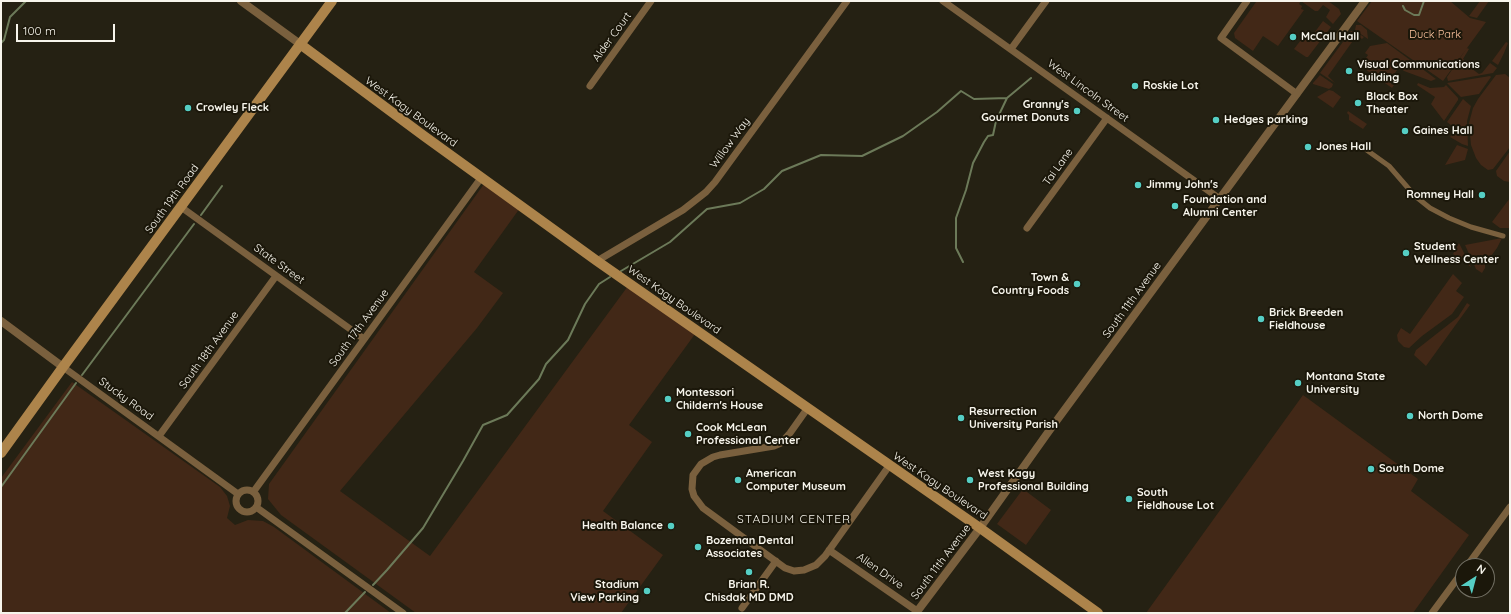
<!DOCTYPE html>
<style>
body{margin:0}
#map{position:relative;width:1511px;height:614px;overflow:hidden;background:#252113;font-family:Quicksand,sans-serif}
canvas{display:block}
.frame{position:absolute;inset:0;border:2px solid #f7f5ec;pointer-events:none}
.north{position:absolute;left:1455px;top:558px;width:40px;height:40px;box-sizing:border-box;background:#1b170a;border:1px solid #737064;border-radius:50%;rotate:36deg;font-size:11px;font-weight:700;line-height:16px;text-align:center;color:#f7f5ec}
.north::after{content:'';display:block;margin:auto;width:14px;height:18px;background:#55cec4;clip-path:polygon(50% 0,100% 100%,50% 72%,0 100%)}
.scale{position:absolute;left:16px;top:24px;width:99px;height:18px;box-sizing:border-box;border:2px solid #f7f5ec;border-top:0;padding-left:5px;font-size:12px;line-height:14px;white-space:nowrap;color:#f7f5ec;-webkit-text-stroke:3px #1b170a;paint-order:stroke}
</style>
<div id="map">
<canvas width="1511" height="614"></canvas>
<div class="frame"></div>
<div class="north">N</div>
<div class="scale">100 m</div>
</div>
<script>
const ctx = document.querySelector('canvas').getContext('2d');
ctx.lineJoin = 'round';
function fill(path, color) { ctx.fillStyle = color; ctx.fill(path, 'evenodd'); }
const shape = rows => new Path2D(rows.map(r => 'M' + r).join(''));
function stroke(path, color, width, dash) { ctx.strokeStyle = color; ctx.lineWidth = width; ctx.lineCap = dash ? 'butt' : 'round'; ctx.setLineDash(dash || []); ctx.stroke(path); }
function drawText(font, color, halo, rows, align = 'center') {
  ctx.font = font + ' Quicksand,sans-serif'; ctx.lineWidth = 4; ctx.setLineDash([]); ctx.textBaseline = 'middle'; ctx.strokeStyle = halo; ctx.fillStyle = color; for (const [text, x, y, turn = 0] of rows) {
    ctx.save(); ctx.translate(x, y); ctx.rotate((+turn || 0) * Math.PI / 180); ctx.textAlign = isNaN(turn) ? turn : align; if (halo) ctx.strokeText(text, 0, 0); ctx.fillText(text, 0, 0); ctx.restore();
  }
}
fill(shape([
 [1261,1,1328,1,1339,9,1341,14,1333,24,1326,17,1330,10,1323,5,1318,11,1315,11,1301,1,1299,4,1302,6,1301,9,1304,10,1278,46,1263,36,1253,51,1235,38,1234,33,1256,2],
 [1372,1,1450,1,1470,18,1486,22,1443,81,1357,21],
 [1480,1,1489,1,1477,18,1469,16],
 [1323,21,1331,27,1308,57,1306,57,1294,49,1304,36,1309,40],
 [1356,25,1361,25,1367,30,1368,39,1355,30],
 [1351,31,1354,31,1364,37,1362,39,1357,35,1328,76,1335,83,1320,73],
 [1506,42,1508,43,1504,53,1498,65,1492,61],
 [1387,43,1436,79,1431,81,1404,71,1399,67,1393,76,1397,80,1396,82,1391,81,1391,84,1394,85,1392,88,1362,67,1367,59,1366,58,1368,55,1365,53,1370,46],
 [1467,48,1469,49,1463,59,1466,61,1464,63,1479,74,1482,73,1490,63,1497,68,1493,73,1448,81,1447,77],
 [1505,74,1510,78,1510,147,1493,169,1488,170,1481,165,1476,158,1471,145,1469,123,1473,108,1478,99,1496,75],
 [1320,75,1333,84,1332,87,1329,89,1313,84,1313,83],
 [1490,76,1491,77,1479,94,1461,97,1447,83],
 [1418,83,1430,88,1444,87,1446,85,1458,98,1458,100,1444,121,1431,104,1435,97,1417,85],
 [1329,90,1333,91,1341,97,1333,108,1317,97],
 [1463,99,1471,106,1467,121,1468,146,1462,144,1450,137,1456,129,1447,122],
 [1348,111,1367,124,1363,129,1349,120,1349,115,1347,113],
 [1457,145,1468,149,1465,160,1445,165],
 [1510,151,1510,182,1504,181,1497,176,1496,171],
 [484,184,520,208,474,272,503,293,477,328,340,491,430,556,628,286,695,334,629,425,652,442,603,511,663,555,621,613,416,613,281,515,268,499,269,484],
 [1510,198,1510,228,1500,228,1492,222],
 [1502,238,1497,248,1485,264,1485,268,1482,273,1476,269,1465,245],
 [1459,243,1471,267,1453,254],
 [1453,274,1462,283,1456,291,1464,297,1452,314,1422,336,1409,348,1404,347,1398,341,1397,335,1401,328,1410,334],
 [1467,303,1470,305,1426,366,1414,355,1416,350,1458,317],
 [72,382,220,487,227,496,230,506,227,518,235,525,248,520,263,521,274,527,391,613,1,613,1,478],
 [1303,395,1418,479,1411,491,1469,535,1413,613,1146,613],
 [1023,489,1051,510,1026,545,997,524]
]), '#422817');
stroke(shape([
 [1403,6,1405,10,1414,15,1419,15,1424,1],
 [1,43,4,40,10,17,26,1],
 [201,215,222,186],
 [963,262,956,248,956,218,966,190,973,163,984,142,988,136,993,135,996,121,1007,98],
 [621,271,670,242,707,209,740,203,764,189,782,171,821,155,862,156,903,136,937,112,961,91,974,99,1007,98,1031,78],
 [82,375,194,224],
 [1,487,76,383],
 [373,585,387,570,423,528,463,461,483,425,507,415,539,379,546,364,568,340,585,304,599,284,610,277],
 [345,613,365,592]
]), '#6c7a59', 2);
stroke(shape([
 [1361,146,1389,166,1415,196,1430,208,1449,218,1471,227,1503,236]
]), '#7a603e', 5);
stroke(shape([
 [943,1,1220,199],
 [1247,1,1221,38,1297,94],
 [1011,49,1046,1],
 [590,86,651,1],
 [181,207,364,339],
 [1027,228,1107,118],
 [597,261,683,210,706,192,715,182,847,1],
 [63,367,238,494],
 [807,409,790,433,781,443,774,446,720,455,713,457,701,464,693,475,692,489,694,496,703,508,785,568,794,571,804,570,816,565,825,556,889,466],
 [159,436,276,276],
 '236 501a11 11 0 1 1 22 0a11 11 0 1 1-22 0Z',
 [254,491,481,178],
 [256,507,403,613],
 [829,550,917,611],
 [1467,566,1510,507],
 [742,608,776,561],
 [1432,613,1463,571]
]), '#7a603e', 7);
stroke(shape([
 [241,1,300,44],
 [1,321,63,367],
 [916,613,980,528,1049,431,1365,1]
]), '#7a603e', 8);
stroke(shape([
 [300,44,424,136,597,261,980,528,1098,613],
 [1,453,63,367,332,1]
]), '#ad844b', 10);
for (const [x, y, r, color] of [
 [1293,37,4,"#55cec4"],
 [1349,71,4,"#55cec4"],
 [1135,86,4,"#55cec4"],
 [1358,103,4,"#55cec4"],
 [188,108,4,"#55cec4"],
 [1077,111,4,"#55cec4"],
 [1216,120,4,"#55cec4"],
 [1405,131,4,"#55cec4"],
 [1308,147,4,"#55cec4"],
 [1138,185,4,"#55cec4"],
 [1482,195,4,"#55cec4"],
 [1175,206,4,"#55cec4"],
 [1406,253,4,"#55cec4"],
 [1077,284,4,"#55cec4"],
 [1261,319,4,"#55cec4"],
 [1298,383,4,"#55cec4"],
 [668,399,4,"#55cec4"],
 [1410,416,4,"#55cec4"],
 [961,418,4,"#55cec4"],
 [688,434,4,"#55cec4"],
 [1371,469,4,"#55cec4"],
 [738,480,4,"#55cec4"],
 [970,480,4,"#55cec4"],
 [1129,499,4,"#55cec4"],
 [671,526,4,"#55cec4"],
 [698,547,4,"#55cec4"],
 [749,572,4,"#55cec4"],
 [647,591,4,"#55cec4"]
]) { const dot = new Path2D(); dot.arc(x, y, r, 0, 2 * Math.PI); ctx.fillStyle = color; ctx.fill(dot); stroke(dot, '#1b170a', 1.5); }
drawText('11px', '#fac19c', '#1b170a', [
 ["Duck Park",1435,35]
]);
drawText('11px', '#f7f5ec', '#1b170a', [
 ["Alder Court",612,37,-54],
 ["West Lincoln Street",1088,91,36],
 ["West Kagy Boulevard",411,112,36],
 ["Willow Way",730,143,-54],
 ["Tai Lane",1058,167,-54],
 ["South 19th Road",172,199,-54],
 ["State Street",279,264,36],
 ["West Kagy Boulevard",674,300,35],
 ["South 11th Avenue",1132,300,-54],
 ["South 17th Avenue",359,328,-54],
 ["South 18th Avenue",209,350,-54],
 ["Stucky Road",126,399,36],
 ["West Kagy Boulevard",940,486,34],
 ["South 11th Avenue",941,562,-53],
 ["Allen Drive",880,571,35]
]);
drawText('bold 11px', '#f7f5ec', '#1b170a', [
 ["McCall Hall",1301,37],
 ["Visual Communications",1357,65],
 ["Building",1357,78],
 ["Roskie Lot",1143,86],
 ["Black Box",1366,97],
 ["Theater",1366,110],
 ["Granny's",1069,105,"right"],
 ["Gourmet Donuts",1069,118,"right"],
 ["Crowley Fleck",196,108],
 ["Hedges parking",1224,120],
 ["Gaines Hall",1413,131],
 ["Jones Hall",1316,147],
 ["Jimmy John's",1146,185],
 ["Romney Hall",1474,195,"right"],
 ["Foundation and",1183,200],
 ["Alumni Center",1183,213],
 ["Student",1414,247],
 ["Wellness Center",1414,260],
 ["Town &",1069,278,"right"],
 ["Country Foods",1069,291,"right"],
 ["Brick Breeden",1269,313],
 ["Fieldhouse",1269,326],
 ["Montana State",1306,377],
 ["University",1306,390],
 ["Montessori",676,393],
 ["Childern's House",676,406],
 ["Resurrection",969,412],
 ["University Parish",969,425],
 ["North Dome",1418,416],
 ["Cook McLean",696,428],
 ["Professional Center",696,441],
 ["South Dome",1379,469],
 ["American",746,474],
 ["Computer Museum",746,487],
 ["West Kagy",978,474],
 ["Professional Building",978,487],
 ["South",1137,493],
 ["Fieldhouse Lot",1137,506],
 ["Health Balance",663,526,"right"],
 ["Bozeman Dental",706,541],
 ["Associates",706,554],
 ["Stadium",639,585,"right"],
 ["View Parking",639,598,"right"],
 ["Brian R.",749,585,"center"],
 ["Chisdak MD DMD",749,598,"center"]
], 'left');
ctx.letterSpacing = '1px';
drawText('12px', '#f7f5ec', '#1b170a', [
 ["STADIUM CENTER",794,519]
]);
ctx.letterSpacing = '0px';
</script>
